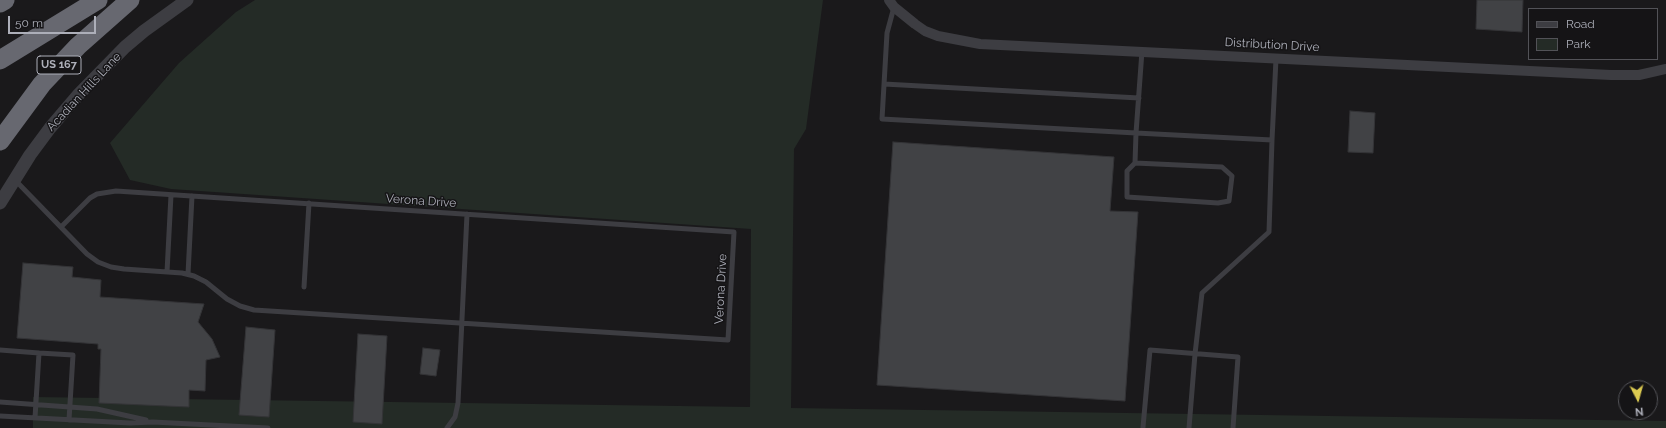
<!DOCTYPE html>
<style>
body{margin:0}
#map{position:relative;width:1666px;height:428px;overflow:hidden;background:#1a191b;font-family:Raleway,sans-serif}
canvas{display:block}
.legend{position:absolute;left:1528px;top:8px;width:130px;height:52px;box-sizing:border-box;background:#151416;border:1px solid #525257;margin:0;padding:5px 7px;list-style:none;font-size:12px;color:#adafb9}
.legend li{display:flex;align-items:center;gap:8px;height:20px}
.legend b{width:20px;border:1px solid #525257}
.north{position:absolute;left:1618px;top:380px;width:40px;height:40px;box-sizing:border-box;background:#151416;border:1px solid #525257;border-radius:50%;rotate:174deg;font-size:11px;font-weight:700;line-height:16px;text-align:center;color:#adafb9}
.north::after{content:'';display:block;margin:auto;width:14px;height:18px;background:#dcca51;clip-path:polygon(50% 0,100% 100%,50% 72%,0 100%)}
.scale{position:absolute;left:8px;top:16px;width:88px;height:18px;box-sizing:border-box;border:2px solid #adafb9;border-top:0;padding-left:5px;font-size:12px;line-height:14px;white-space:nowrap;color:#adafb9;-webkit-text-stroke:3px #151416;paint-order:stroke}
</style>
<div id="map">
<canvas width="1666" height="428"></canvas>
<ul class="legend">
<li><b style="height:5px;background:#3d3d42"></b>Road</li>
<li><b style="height:11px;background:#242b26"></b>Park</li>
</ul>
<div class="north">N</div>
<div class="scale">50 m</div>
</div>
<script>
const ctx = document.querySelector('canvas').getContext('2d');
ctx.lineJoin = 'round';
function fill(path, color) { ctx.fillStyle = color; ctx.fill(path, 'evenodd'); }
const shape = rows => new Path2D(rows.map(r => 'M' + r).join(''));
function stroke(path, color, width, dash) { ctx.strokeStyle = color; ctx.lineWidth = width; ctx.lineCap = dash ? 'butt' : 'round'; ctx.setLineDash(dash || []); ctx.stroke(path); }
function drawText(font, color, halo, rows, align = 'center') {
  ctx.font = font + ' Raleway,sans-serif'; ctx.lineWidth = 3; ctx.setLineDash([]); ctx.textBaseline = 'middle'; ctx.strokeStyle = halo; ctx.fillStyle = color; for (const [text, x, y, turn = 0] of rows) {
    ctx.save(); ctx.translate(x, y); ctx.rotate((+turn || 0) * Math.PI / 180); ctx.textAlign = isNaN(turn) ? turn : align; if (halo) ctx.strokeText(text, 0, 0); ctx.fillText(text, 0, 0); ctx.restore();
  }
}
fill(shape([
 [255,0,823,0,806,129,794,149,791,408,1666,421,1666,428,33,428,33,397,750,407,751,229,171,189,130,180,110,143,179,63,236,12]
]), '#242b26');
const building = shape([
 [1477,0,1523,0,1522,32,1476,29,1477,0],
 [1350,111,1375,113,1373,153,1348,152,1350,111],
 [893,142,1114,157,1110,211,1138,212,1125,401,877,385,893,142],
 [23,263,73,267,72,277,101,280,100,297,204,304,198,322,212,339,220,357,206,360,205,391,189,390,189,407,99,403,101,349,98,349,98,344,17,338,23,263],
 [246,327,275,330,269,417,239,415,246,327],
 [358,334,387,336,382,424,353,422,358,334],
 [423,348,440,350,436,376,420,374,423,348]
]);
fill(building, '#414245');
stroke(building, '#343437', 1);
stroke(shape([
 [894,7,887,33,882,119,1136,133,1142,51],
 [884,84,1139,98],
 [1135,163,1127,171,1127,197,1218,203,1229,201,1232,176,1222,167,1135,163,1136,133,1272,140,1276,59],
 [15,180,87,254,98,262,111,267,124,269,182,273,194,276,206,282,227,299,240,306,254,310,728,340,734,232,116,191,97,194,90,198,61,227],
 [167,272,171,195],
 [188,274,192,196],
 [304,287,309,203],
 [0,350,39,353],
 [0,402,97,409,146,420],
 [0,416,130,423,153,422,268,428],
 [35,418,39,353,73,355,69,420],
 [1143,427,1150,350,1238,357,1233,428],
 [447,428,455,417,458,403,467,214],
 [1189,428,1195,354,1202,293,1269,232,1272,140]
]), '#3d3d42', 5);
stroke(shape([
 [889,0,894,7,915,24,925,31,938,36,980,44,1611,75,1639,75,1666,69]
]), '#3d3d42', 10);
stroke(shape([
 [0,203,30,155,50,128,79,94,125,47,144,31,187,0]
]), '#3d3d42', 13);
stroke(shape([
 [0,3,5,0],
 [0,60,98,0],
 [0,141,42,84,78,46,130,0]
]), '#676870', 19);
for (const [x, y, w] of [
 [59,65,44]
]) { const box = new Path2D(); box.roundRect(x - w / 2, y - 9, w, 18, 3); ctx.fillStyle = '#151416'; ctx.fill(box); stroke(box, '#adafb9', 1); }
drawText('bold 11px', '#adafb9', null, [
 ["US 167",59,65]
]);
drawText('12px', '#adafb9', '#151416', [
 ["Distribution Drive",1272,45,3],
 ["Acadian Hills Lane",84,92,-47],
 ["Verona Drive",421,201,4],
 ["Verona Drive",721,289,-87]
]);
</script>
